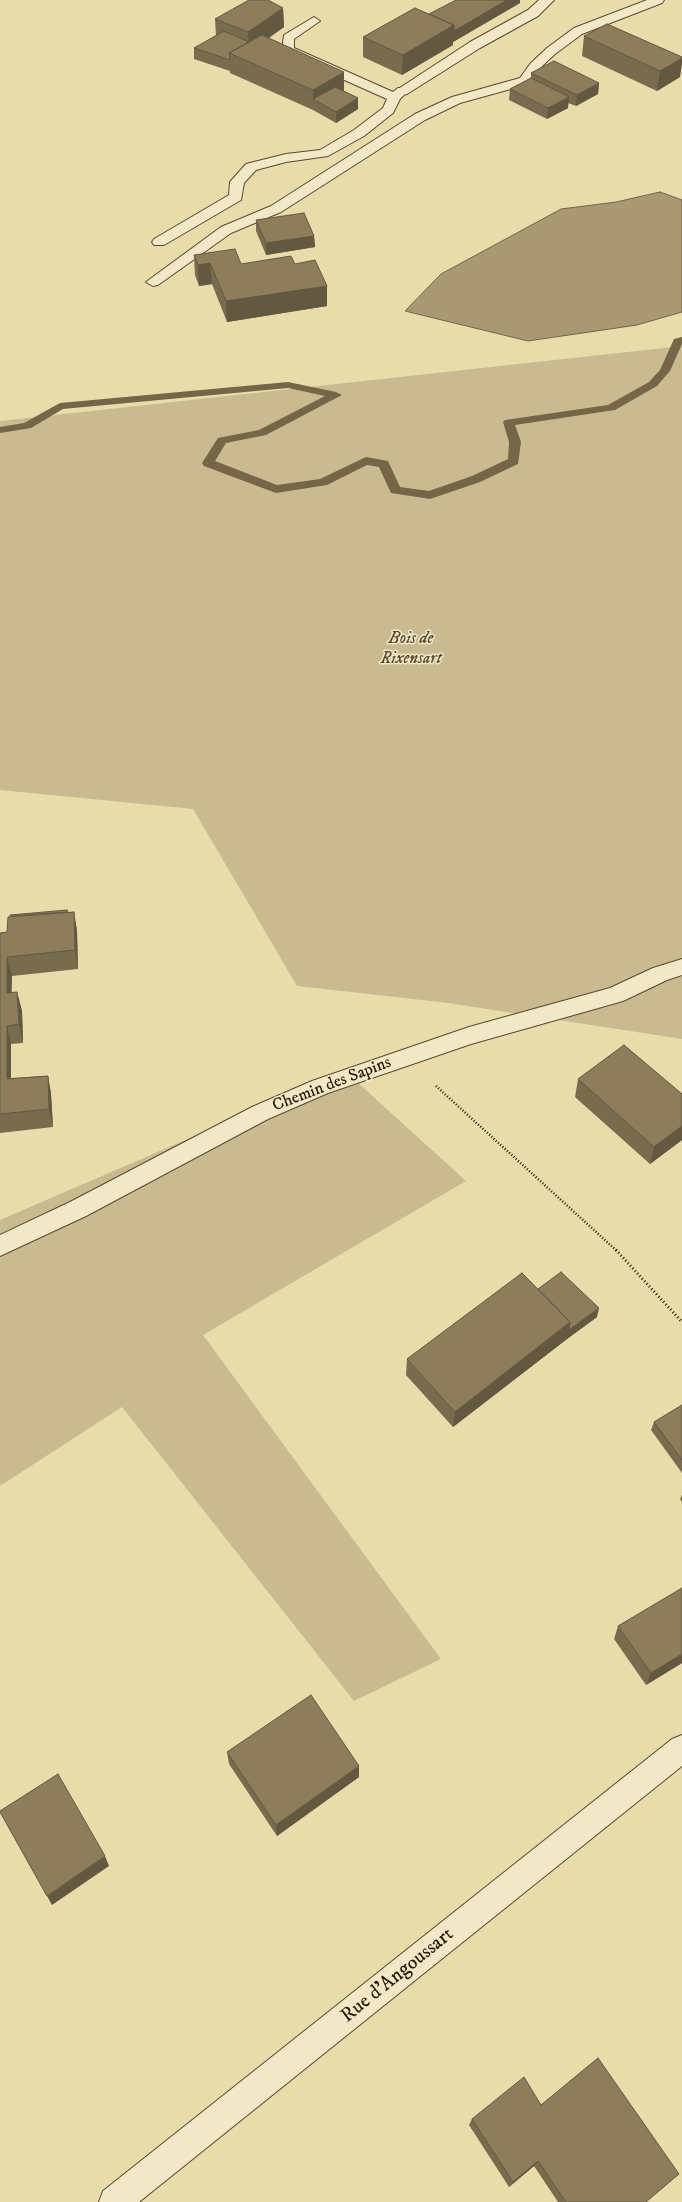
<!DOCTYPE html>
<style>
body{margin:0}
canvas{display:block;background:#e9dcab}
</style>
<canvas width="682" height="2202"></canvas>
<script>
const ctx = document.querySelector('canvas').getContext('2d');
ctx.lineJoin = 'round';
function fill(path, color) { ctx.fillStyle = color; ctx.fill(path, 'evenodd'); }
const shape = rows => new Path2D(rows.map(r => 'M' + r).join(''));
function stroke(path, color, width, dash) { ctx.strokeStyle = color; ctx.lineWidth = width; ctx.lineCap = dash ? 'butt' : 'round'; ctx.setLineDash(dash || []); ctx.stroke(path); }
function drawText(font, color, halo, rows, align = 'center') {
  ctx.font = font + ' "IM FELL DW Pica",serif'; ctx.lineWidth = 3; ctx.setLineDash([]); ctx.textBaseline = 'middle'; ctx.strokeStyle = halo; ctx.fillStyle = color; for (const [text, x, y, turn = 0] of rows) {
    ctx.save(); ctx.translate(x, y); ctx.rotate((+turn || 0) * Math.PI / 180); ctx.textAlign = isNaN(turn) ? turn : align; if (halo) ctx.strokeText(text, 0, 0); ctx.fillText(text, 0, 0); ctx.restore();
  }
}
fill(shape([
 [682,346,682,1039,448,1003,297,986,193,809,0,790,0,421],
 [345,1071,466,1181,203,1335,441,1659,354,1701,122,1407,0,1486,0,1220]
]), '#c9bb8f');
const water = shape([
 [660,192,682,200,682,312,637,325,528,341,405,311,441,274,561,209,616,202,660,192]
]);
fill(water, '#a89972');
stroke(water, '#766546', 1);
fill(shape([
 [682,337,682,344,670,371,657,386,615,410,515,425,521,442,518,464,480,482,430,499,391,493,379,467,367,465,327,485,276,493,204,466,202,463,218,438,259,430,325,396,288,388,63,409,31,428,0,433,0,427,24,423,60,403,288,382,336,392,342,395,266,435,226,443,215,461,277,485,320,479,366,457,388,461,400,487,429,491,472,476,508,459,509,442,503,422,505,420,608,405,649,382,660,370,674,339,682,337]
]), '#766546');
const service = shape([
 [647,0,664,0,662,3,582,34,555,54,539,69,529,84,460,103,425,120,281,212,231,233,158,285,153,286,146,282,221,227,271,206,415,114,452,97,520,78,530,64,547,48,574,28,647,0],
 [314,17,320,21,294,39,294,48,393,92,398,88,406,88,408,91,400,99,393,113,364,136,328,156,286,162,256,170,244,183,241,200,164,245,154,245,152,242,154,239,229,195,230,182,246,164,286,154,320,150,354,130,383,108,387,99,284,53,282,50,284,35,314,17]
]);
const minor = shape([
 [539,0,554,0,538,16,480,48,407,94,402,95,395,91,470,42,528,10,539,0],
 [682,959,682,975,667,980,623,1001,471,1044,328,1093,268,1119,86,1216,0,1256,0,1235,70,1202,252,1107,312,1081,469,1027,610,988,653,968,682,959],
 [682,1735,682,1766,139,2202,99,2202,103,2191,672,1739,682,1735]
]);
stroke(service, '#5a482e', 2);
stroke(minor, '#5a482e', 2);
stroke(shape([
 [436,1086,617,1251]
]), '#2a1704', 2.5, [1, 2]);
stroke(shape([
 [616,1250,682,1322]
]), '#2a1704', 3, [1, 2.5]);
fill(service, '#f1e8c8');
fill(minor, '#f1e8c8');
fill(shape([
 [520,3,453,42,453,45,402,75,363,57,363,37,429,14],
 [283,8,284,27,269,38,344,91,358,98,358,109,336,123,313,110,230,73,230,71,194,59,194,48,216,36,215,19],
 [584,36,680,77,657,91,582,56],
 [531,73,599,83,598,94,576,106,568,103,568,108,547,119,509,100,510,89,531,78],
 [256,220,314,236,315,247,266,255,256,231],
 [194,255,241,264,295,264,327,306,227,322,212,284,199,286,195,275],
 [68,912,74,912,77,931,78,969,12,976,11,993,17,992,22,1011,23,1043,11,1044,11,1078,48,1076,51,1094,53,1127,0,1133,0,933,7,932],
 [578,1079,682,1094,682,1140,650,1164,575,1097],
 [597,1317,567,1339,453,1427,406,1375,407,1359],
 [682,1405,682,1473,651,1430,654,1422],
 [682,1495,682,1502,680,1499],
 [618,1626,682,1663,646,1685,614,1639],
 [227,1752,359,1777,277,1836,229,1764],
 [541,2105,646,2202,558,2202,534,2166,509,2187,469,2125,472,2119]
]), '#796c4e');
fill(shape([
 [507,0,520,0,520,3,453,42,453,45,402,75,403,55,454,25],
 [283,8,284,27,254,48,249,51,248,32],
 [682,58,682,64,680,77,657,91,660,71],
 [344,72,344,92,313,99,313,90],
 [599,83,598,94,576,106,577,95],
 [569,97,568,108,547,119,548,108],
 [358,98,358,109,336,123,336,112],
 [314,236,315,247,266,255,266,243],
 [210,263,212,284,199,286,198,265],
 [327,286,327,306,227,322,226,301],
 [74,912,77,931,78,969,75,950],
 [7,957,12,976,11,1012,7,993],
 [17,992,22,1011,23,1043,19,1024],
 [7,1026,11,1044,11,1097,7,1079],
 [48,1076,51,1094,53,1127,49,1109],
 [682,1126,682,1140,650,1164,654,1147],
 [599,1308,597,1317,567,1339,453,1427,455,1412,570,1322],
 [682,1654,682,1663,646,1685,651,1673],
 [359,1766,359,1777,277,1836,276,1825],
 [105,1856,109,1866,52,1905,47,1896],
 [538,2161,534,2166,509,2187,513,2182]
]), '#635840');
const building = shape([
 [249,0,268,0,283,8,248,32,215,19,249,0],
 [456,0,507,0,454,31,454,25,429,14,456,0],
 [415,8,454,25,403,55,363,37,415,8],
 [607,24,682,57,682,58,660,71,584,36,607,24],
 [224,31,249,42,229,53,230,60,194,48,224,31],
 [262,35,344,72,313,90,229,53,262,35],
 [554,61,599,83,577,95,531,73,554,61],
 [531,78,569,97,548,108,510,89,531,78],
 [335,87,358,98,336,112,313,99,335,87],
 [304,213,314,236,266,243,256,220,304,213],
 [235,249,241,264,291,256,295,264,315,260,327,286,226,301,210,263,198,265,194,255,235,249],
 [67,910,68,912,10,916,10,915,67,910],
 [74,912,75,950,7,957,7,993,17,992,19,1024,7,1026,7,1079,48,1076,49,1109,0,1114,0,933,7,932,8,917,74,912],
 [624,1045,682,1094,682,1126,654,1147,578,1079,624,1045],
 [561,1272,599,1308,569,1330,570,1322,538,1289,561,1272],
 [522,1273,570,1322,455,1412,407,1359,522,1273],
 [682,1405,682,1460,654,1422,682,1405],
 [682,1588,682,1654,651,1673,618,1626,682,1588],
 [311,1695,359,1766,276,1825,227,1752,311,1695],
 [58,1774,105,1856,47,1896,0,1812,0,1811,58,1774],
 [598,2058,679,2174,646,2202,566,2202,538,2161,513,2182,472,2119,524,2077,541,2105,598,2058]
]);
fill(building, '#8d7d5b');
stroke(building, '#635840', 1);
drawText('italic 17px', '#5a482e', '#f1e8c8', [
 ["Bois de",411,639],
 ["Rixensart",411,659]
]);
drawText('17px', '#2a1704', '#f1e8c8', [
 ["Chemin des Sapins",332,1085,-21]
]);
drawText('20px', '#2a1704', '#f1e8c8', [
 ["Rue d'Angoussart",398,1976,-39]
]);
</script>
